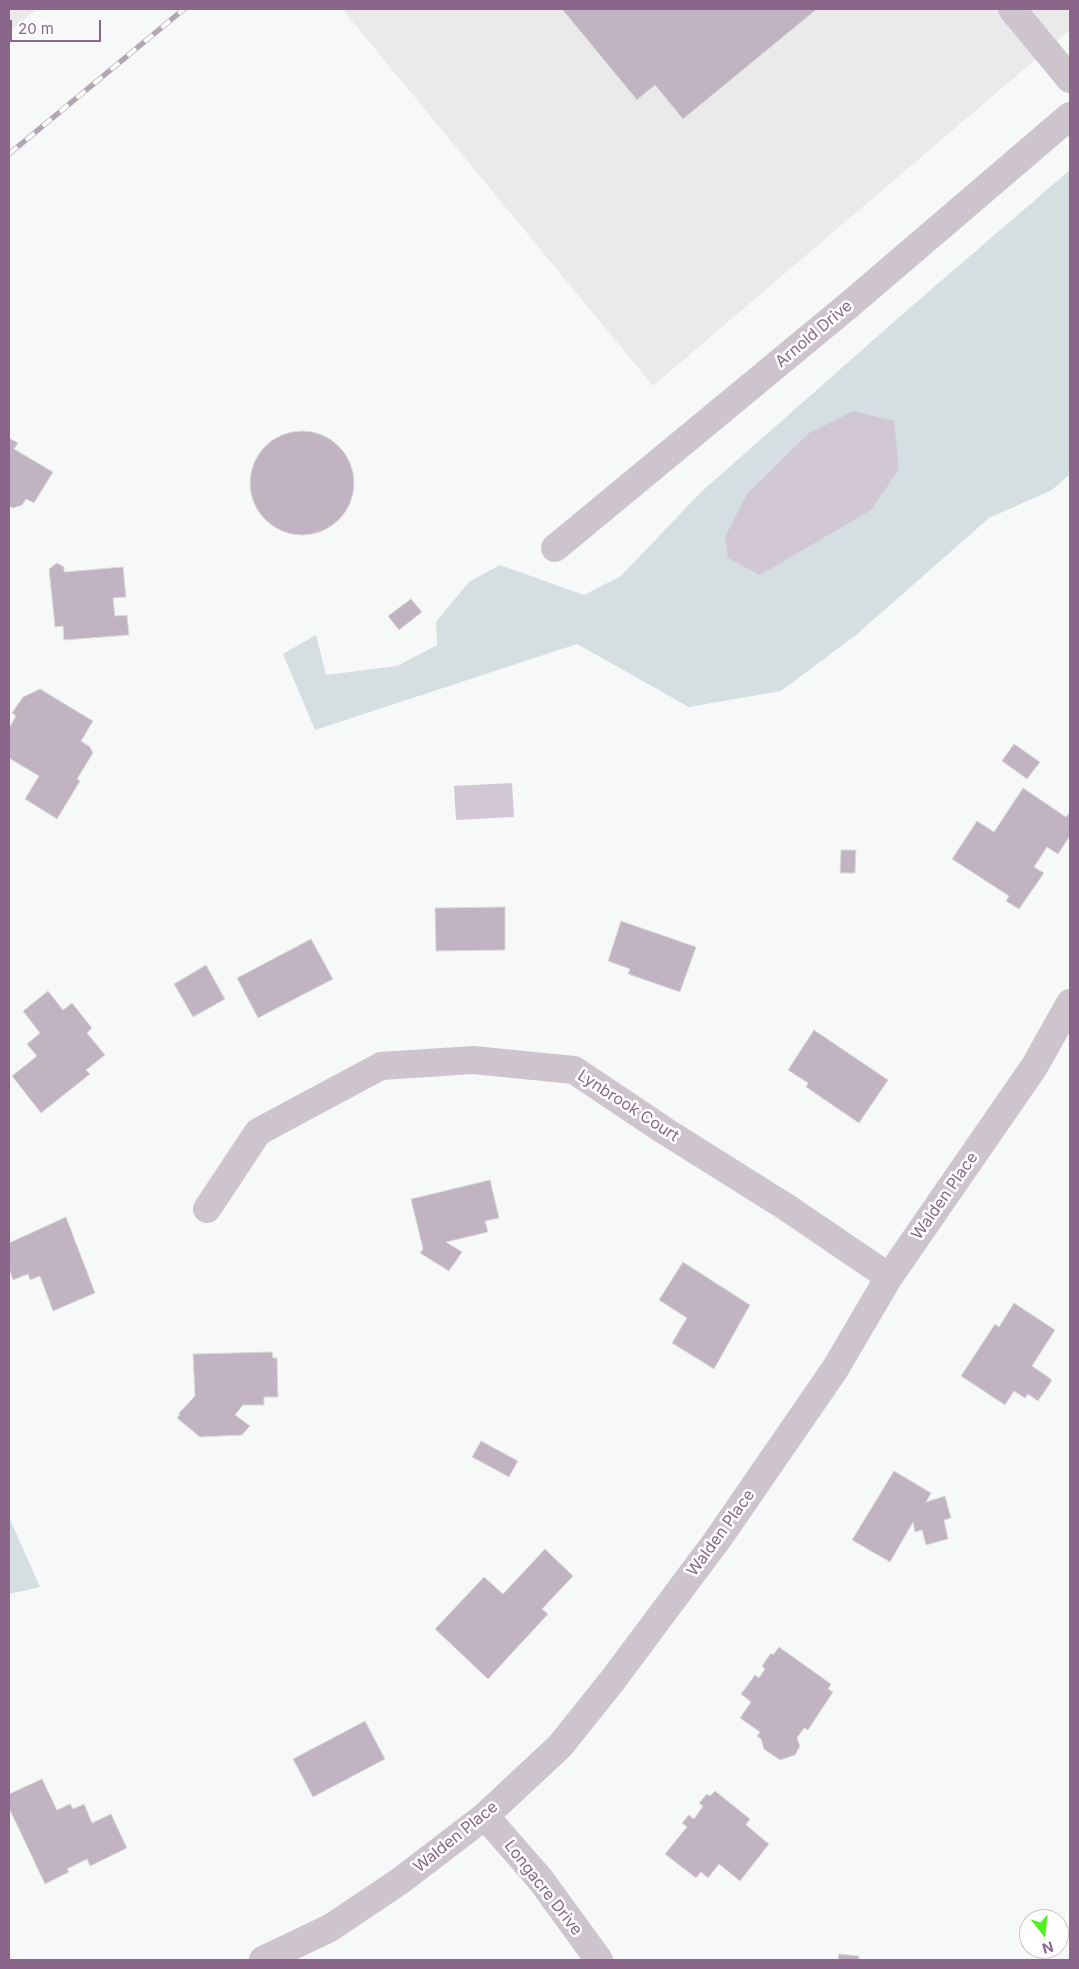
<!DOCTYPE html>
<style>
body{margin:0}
#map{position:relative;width:1079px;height:1969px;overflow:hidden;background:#f7f9f8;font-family:Inter,sans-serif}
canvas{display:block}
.frame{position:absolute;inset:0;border:10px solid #8a668b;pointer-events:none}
.north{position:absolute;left:1019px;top:1909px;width:50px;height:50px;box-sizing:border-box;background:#fff;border:1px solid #d0c2d1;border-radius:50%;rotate:164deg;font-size:14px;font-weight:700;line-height:20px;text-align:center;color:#8a668b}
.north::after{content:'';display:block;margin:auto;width:18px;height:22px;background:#4ef31d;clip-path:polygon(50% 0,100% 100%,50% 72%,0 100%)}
.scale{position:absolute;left:10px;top:20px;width:91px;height:22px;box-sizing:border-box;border:2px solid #8a668b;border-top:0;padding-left:6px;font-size:15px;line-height:18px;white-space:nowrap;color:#8a668b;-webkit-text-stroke:4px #fff;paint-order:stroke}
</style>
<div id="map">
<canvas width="1079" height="1969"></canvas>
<div class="frame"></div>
<div class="north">N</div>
<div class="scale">20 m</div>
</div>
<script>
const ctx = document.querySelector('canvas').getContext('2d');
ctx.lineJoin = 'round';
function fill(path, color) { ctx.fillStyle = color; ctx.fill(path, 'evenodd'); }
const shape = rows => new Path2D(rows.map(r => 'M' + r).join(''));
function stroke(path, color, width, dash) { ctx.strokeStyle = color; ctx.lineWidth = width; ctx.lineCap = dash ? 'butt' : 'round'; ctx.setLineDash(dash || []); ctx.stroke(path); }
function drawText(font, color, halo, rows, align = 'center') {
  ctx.font = font + ' Inter,sans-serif'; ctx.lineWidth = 5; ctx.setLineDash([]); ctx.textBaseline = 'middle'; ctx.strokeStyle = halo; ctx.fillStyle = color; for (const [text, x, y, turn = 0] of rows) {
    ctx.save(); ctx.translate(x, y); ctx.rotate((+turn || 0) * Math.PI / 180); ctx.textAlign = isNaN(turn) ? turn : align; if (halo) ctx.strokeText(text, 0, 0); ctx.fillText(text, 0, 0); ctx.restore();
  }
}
fill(shape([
 [9,9,37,9,9,32],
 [342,9,1070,9,1070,30,653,386]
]), '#eaeaeb');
fill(shape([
 [1070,170,1070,474,1052,490,989,518,856,635,781,691,689,707,577,644,315,730,283,654,316,635,326,675,397,666,437,645,436,622,469,582,500,565,584,595,621,576,700,493,913,305],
 [9,1517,40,1587,9,1594]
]), '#d5dee0');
fill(shape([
 [854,411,894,421,899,469,871,510,760,575,728,558,725,537,747,494,809,433],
 [512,783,514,817,456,820,454,786]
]), '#d2c7d5');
const building = shape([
 [562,9,817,9,683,119,655,85,637,100,562,9],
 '250 483a52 52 0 1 1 104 0a52 52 0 1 1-104 0Z',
 [9,438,18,443,14,449,53,472,34,503,26,499,22,505,13,508,9,506,9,438],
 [57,563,64,567,64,572,123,567,126,597,113,598,115,616,127,615,129,635,64,640,63,626,55,627,49,569,57,563],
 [411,599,422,612,399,630,388,616,411,599],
 [40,689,93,721,81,741,90,747,93,753,77,779,80,781,57,819,25,799,39,776,9,758,9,728,16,716,12,713,23,697,40,689],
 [1014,744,1040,762,1027,779,1002,761,1014,744],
 [1023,788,1066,817,1069,813,1070,814,1070,836,1058,854,1047,847,1034,867,1044,873,1019,909,1006,901,1009,896,952,859,977,821,994,832,1023,788],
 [841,850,856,850,855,873,840,873,841,850],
 [505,907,505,950,436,951,435,908,505,907],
 [621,921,696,947,680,992,628,974,630,969,608,961,621,921],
 [311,939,333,979,258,1018,237,978,311,939],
 [206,965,225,999,193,1017,174,984,206,965],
 [48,991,63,1010,72,1003,92,1028,87,1033,105,1055,86,1070,90,1074,41,1113,12,1076,37,1056,27,1044,40,1033,23,1011,48,991],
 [814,1030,888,1080,859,1123,806,1087,808,1083,788,1070,814,1030],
 [490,1180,499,1218,485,1221,488,1232,446,1242,462,1252,449,1271,420,1253,423,1249,411,1199,490,1180],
 [66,1217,95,1293,53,1311,40,1276,30,1280,28,1274,13,1280,9,1269,9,1243,66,1217],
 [683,1262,750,1305,714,1369,672,1343,687,1318,659,1300,683,1262],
 [1014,1303,1055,1330,1032,1366,1051,1379,1051,1382,1038,1401,1028,1394,1025,1398,1014,1391,1005,1405,961,1376,995,1324,999,1327,1014,1303],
 [272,1352,273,1358,277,1358,278,1397,264,1397,264,1405,243,1405,235,1415,250,1426,242,1435,200,1437,177,1418,180,1414,179,1413,195,1396,193,1354,272,1352],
 [481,1441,518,1461,509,1477,472,1457,481,1441],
 [894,1471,931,1493,926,1502,945,1496,951,1518,944,1520,948,1539,926,1545,922,1530,915,1532,913,1522,890,1562,852,1540,894,1471],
 [545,1549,573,1576,542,1609,548,1614,488,1679,435,1629,484,1577,503,1594,545,1549],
 [779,1647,831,1684,828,1689,833,1692,808,1730,804,1728,797,1738,800,1746,795,1755,780,1760,764,1749,761,1739,757,1736,760,1732,740,1718,751,1702,741,1694,755,1675,759,1678,765,1669,762,1666,771,1653,773,1655,779,1647],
 [365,1721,385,1759,313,1797,293,1759,365,1721],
 [42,1779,57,1810,70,1804,73,1809,84,1804,92,1823,111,1814,127,1848,90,1866,87,1859,67,1869,69,1872,45,1884,9,1808,9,1794,42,1779],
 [715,1791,750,1819,746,1825,769,1844,740,1881,719,1864,708,1878,701,1872,696,1878,665,1854,687,1827,682,1823,689,1815,694,1819,703,1806,699,1803,707,1794,710,1796,715,1791],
 [839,1954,859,1956,859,1960,838,1960,839,1954]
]);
fill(building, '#c1b3c2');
stroke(building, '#d9dbda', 1);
stroke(shape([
 [1012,9,1070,79],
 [555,548,849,305,1070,116],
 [207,1209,258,1132,381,1066,473,1060,574,1070,665,1131,786,1207,889,1277],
 [485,1816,540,1879,599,1960],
 [263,1960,330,1928,400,1881,485,1816,560,1746,612,1681,718,1539,835,1369,889,1277,1034,1067,1070,1003]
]), '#cdc4cd', 28);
const rail = shape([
 [9,154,184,9]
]);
stroke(rail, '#b4a7b4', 5.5);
stroke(rail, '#fff', 4, [11]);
drawText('16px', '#8a668b', '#fff', [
 ["Arnold Drive",814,334,-40],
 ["Lynbrook Court",628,1106,33],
 ["Walden Place",945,1196,-55],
 ["Walden Place",721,1533,-54],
 ["Walden Place",456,1837,-39],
 ["Longacre Drive",543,1888,52]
]);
</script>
